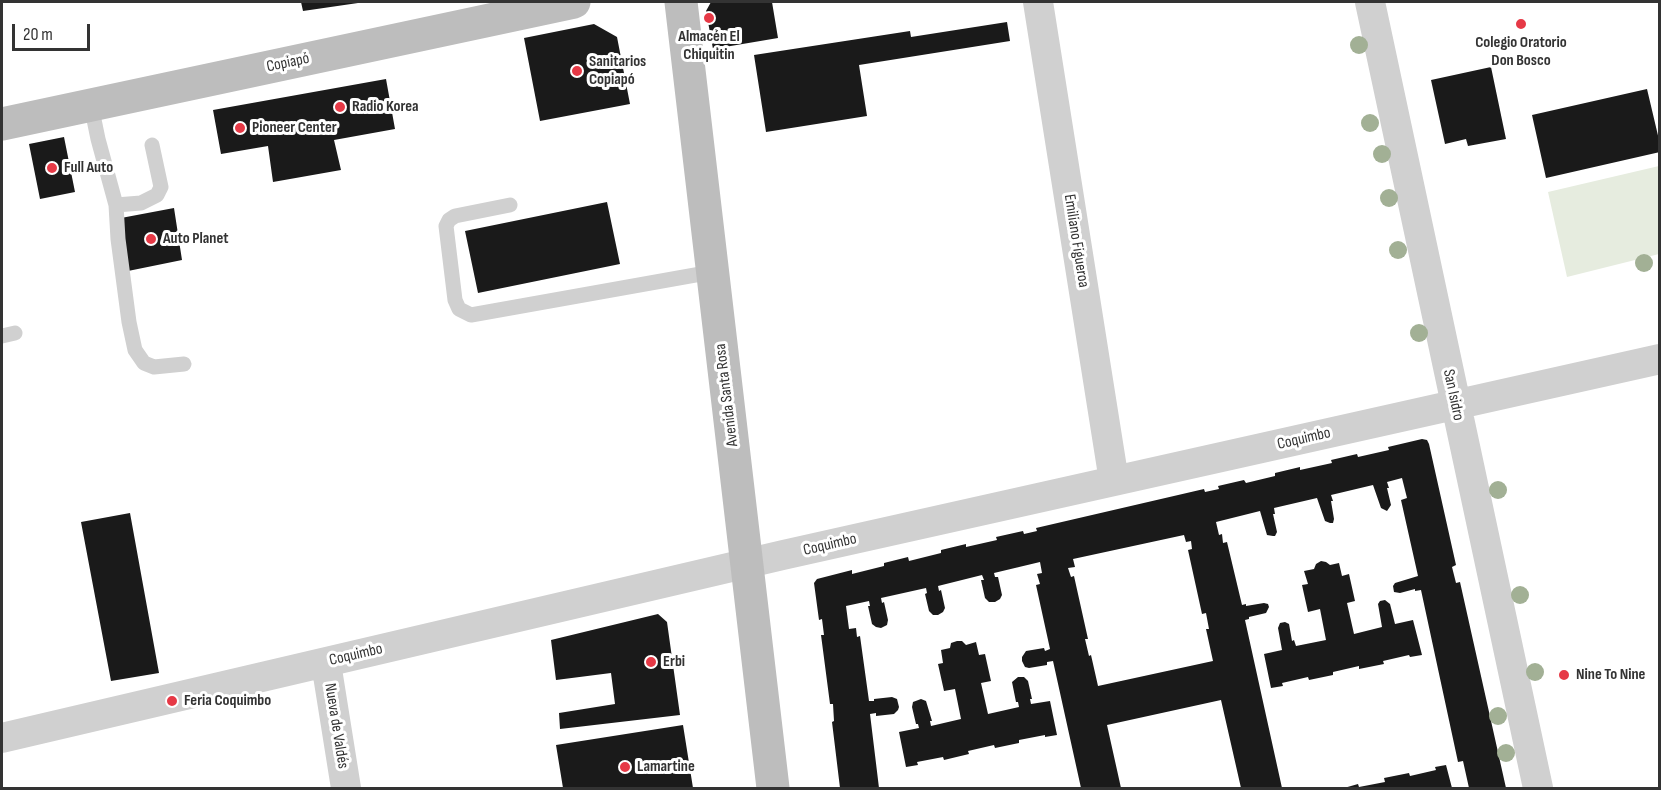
<!DOCTYPE html>
<html>
<head>
<meta charset="utf-8">
<style>
  body { margin:0 }
  #map { position:relative; width:1661px; height:790px; overflow:hidden; background:#fff; font-family:"Sofia Sans Condensed",sans-serif }
  canvas { display:block }
  .frame { position:absolute; inset:0; border:3px solid #333; pointer-events:none }
  .scale { position:absolute; left:12px; top:24px; width:78px; height:27px; box-sizing:border-box; border:3px solid #333; border-top:0; padding-left:8px; font-size:18px; line-height:21px; white-space:nowrap; color:#333; -webkit-text-stroke:4px #fff; paint-order:stroke }
</style>
</head>
<body>
<div id="map">
<canvas width="1661" height="790"></canvas>
<div class="frame"></div>
<div class="scale">20 m</div>
</div>
<script>
const ctx = document.querySelector('canvas').getContext('2d');
ctx.lineJoin = 'round';
function paint(path, color) {
  ctx.fillStyle = color;
  ctx.fill(path, 'evenodd');
}
function poly(rows) {
  const path = new Path2D();
  for (const r of rows) {
    path.moveTo(r[0], r[1]);
    for (let i = 2; i < r.length; i += 2) path.lineTo(r[i], r[i + 1]);
  }
  return path;
}
function stroke(path, color, width, dash) {
  ctx.strokeStyle = color;
  ctx.lineWidth = width;
  ctx.lineCap = dash ? 'butt' : 'round';
  ctx.setLineDash(dash || []);
  ctx.stroke(path);
}
function label(font, color, halo, rows, align = 'center') {
  ctx.font = font + ' "Sofia Sans Condensed",sans-serif';
  ctx.lineWidth = 6;
  ctx.setLineDash([]);
  ctx.textBaseline = 'middle';
  ctx.strokeStyle = halo;
  ctx.fillStyle = color;
  for (const [text, x, y, turn = 0] of rows) {
    ctx.save();
    ctx.translate(x, y);
    ctx.rotate((+turn || 0) * Math.PI / 180);
    ctx.textAlign = isNaN(turn) ? turn : align;
    if (halo) ctx.strokeText(text, 0, 0);
    ctx.fillText(text, 0, 0);
    ctx.restore();
  }
}
paint(poly([
  [1659,166,1659,254,1567,277,1548,192]
]), '#e6ecdf');
paint(poly([
  [301,2,358,2,358,3,303,11],
  [711,2,772,2,778,38,713,49,706,11],
  [1007,22,1010,41,859,65,867,116,766,132,754,55,910,31,911,37],
  [594,24,617,37,630,104,540,121,524,38],
  [1491,67,1506,139,1468,146,1466,139,1445,144,1431,80],
  [386,79,395,129,334,140,341,170,273,182,268,146,221,154,213,110],
  [1647,89,1660,144,1660,152,1546,178,1532,115],
  [64,137,75,192,40,199,29,144],
  [607,202,620,264,478,293,465,231],
  [174,208,182,260,128,271,121,218],
  [1422,439,1427,440,1429,444,1456,565,1452,567,1456,583,1460,582,1506,788,1469,788,1463,761,1458,762,1421,590,1415,591,1415,589,1400,593,1394,592,1393,586,1395,583,1418,576,1401,500,1407,498,1402,478,1387,482,1389,488,1387,488,1391,505,1387,511,1381,508,1373,485,1331,495,1333,501,1331,501,1334,519,1333,523,1330,523,1325,521,1317,498,1274,508,1275,514,1273,514,1277,532,1275,536,1273,536,1267,535,1260,511,1216,522,1219,535,1222,534,1223,543,1227,542,1242,605,1246,604,1246,606,1264,603,1268,604,1269,607,1266,613,1249,617,1249,619,1245,620,1282,788,1241,788,1221,700,1107,725,1121,788,1081,788,1053,661,1047,662,1047,665,1029,668,1025,667,1022,661,1022,657,1026,651,1044,648,1045,651,1050,649,1036,585,1040,584,1037,574,1042,573,1040,562,994,573,995,577,998,577,1002,595,1000,599,995,602,989,602,985,598,981,580,984,580,982,575,938,586,939,591,941,590,945,608,943,612,938,615,933,615,929,611,925,594,927,593,926,588,881,598,882,603,884,602,888,620,887,625,881,628,876,627,872,624,868,606,870,606,869,601,846,606,849,629,856,628,857,637,860,636,869,701,874,701,874,699,892,697,897,699,899,707,898,710,894,714,876,716,876,713,870,714,879,788,840,788,832,722,834,721,833,704,830,704,821,635,824,635,822,619,819,620,814,583,817,579,852,570,852,574,884,566,884,563,908,557,909,561,941,553,941,550,966,544,966,547,997,540,996,537,1023,531,1024,534,1037,531,1036,528,1204,489,1205,492,1219,489,1218,486,1244,480,1246,483,1275,476,1275,473,1300,467,1300,470,1332,463,1331,460,1357,454,1358,457,1389,450,1388,447],
  [1184,535,1186,542,1191,541,1192,549,1188,550,1202,614,1206,613,1209,629,1206,629,1213,661,1098,686,1091,655,1089,656,1085,639,1088,639,1074,576,1071,577,1068,568,1075,567,1073,559],
  [130,513,159,673,111,681,81,522],
  [1321,561,1326,562,1330,565,1339,563,1342,576,1349,574,1355,601,1347,603,1354,634,1382,627,1378,604,1380,601,1385,600,1390,604,1395,624,1413,620,1422,655,1410,657,1409,655,1383,661,1384,664,1359,669,1359,666,1333,672,1333,675,1309,680,1308,677,1282,683,1283,686,1271,688,1264,654,1282,650,1278,628,1280,623,1285,622,1289,624,1292,641,1294,640,1296,646,1326,640,1320,609,1308,612,1302,585,1308,584,1304,571,1314,569,1316,564],
  [658,614,667,622,680,715,560,729,559,713,615,704,611,673,556,680,551,640],
  [957,641,962,641,966,645,976,642,979,655,985,654,991,681,981,683,988,714,1019,707,1018,702,1016,702,1012,682,1018,677,1024,677,1028,681,1032,699,1030,699,1031,704,1050,701,1057,735,1045,737,1045,735,1019,740,1019,743,995,748,994,745,968,751,969,754,944,760,943,757,917,762,918,765,906,767,899,732,919,728,918,724,916,724,912,707,913,702,921,699,926,701,932,721,930,721,931,726,961,719,955,689,944,691,938,664,943,663,941,650,950,648,951,643],
  [683,725,693,788,563,788,556,745],
  [1446,765,1452,788,1344,788,1358,784,1359,787,1385,782,1384,778,1409,773,1410,776,1436,770,1435,767]
]), '#1a1a1a');
stroke(poly([
  [91,105,98,139,116,205,141,203,157,195,161,187,152,145],
  [116,205,118,239,129,322,135,350,144,363,154,367,184,364],
  [510,205,455,216,449,220,446,226,455,300,459,309,471,315,712,272],
  [2,336,15,333]
]), '#d0d0d0', 15);
stroke(poly([
  [1038,2,1114,481],
  [1370,2,1538,788],
  [326,663,346,788],
  [2,738,783,555,1660,359]
]), '#d0d0d0', 30);
stroke(poly([
  [681,2,773,788],
  [2,124,574,2]
]), '#bdbdbd', 33);
ctx.fillStyle = '#a2b095';
for (const [x, y] of [
  [1359,45],
  [1370,123],
  [1382,154],
  [1389,198],
  [1398,250],
  [1644,263],
  [1419,333],
  [1498,490],
  [1520,595],
  [1535,672],
  [1498,716],
  [1506,753]
]) {
  ctx.beginPath();
  ctx.arc(x, y, 9, 0, 2 * Math.PI);
  ctx.fill();
}
for (const [x, y, r, color] of [
  [709,18,6,"#e63946"],
  [1521,24,6,"#e63946"],
  [577,71,6,"#e63946"],
  [340,107,6,"#e63946"],
  [240,128,6,"#e63946"],
  [52,168,6,"#e63946"],
  [151,239,6,"#e63946"],
  [651,662,6,"#e63946"],
  [1564,675,6,"#e63946"],
  [172,701,6,"#e63946"],
  [625,767,6,"#e63946"]
]) {
  const dot = new Path2D();
  dot.arc(x, y, r, 0, 2 * Math.PI);
  ctx.fillStyle = color;
  ctx.fill(dot);
  stroke(dot, '#fff', 2);
}
label('bold 16px', '#333', '#fff', [
  ["Almacén El",709,37,"center"],
  ["Chiquitin",709,55,"center"],
  ["Colegio Oratorio",1521,43,"center"],
  ["Don Bosco",1521,61,"center"],
  ["Sanitarios",589,62],
  ["Copiapó",589,80],
  ["Radio Korea",352,107],
  ["Pioneer Center",252,128],
  ["Full Auto",64,168],
  ["Auto Planet",163,239],
  ["Erbi",663,662],
  ["Nine To Nine",1576,675],
  ["Feria Coquimbo",184,701],
  ["Lamartine",637,767]
], 'left');
label('16px', '#333', '#fff', [
  ["Copiapó",288,63,-12],
  ["Emiliano Figueroa",1076,241,81],
  ["Avenida Santa Rosa",727,395,-97],
  ["San Isidro",1453,395,78],
  ["Coquimbo",1304,439,-13],
  ["Coquimbo",830,545,-13],
  ["Coquimbo",356,655,-13],
  ["Nueva de Valdés",336,726,81]
]);
</script>
</body>
</html>
